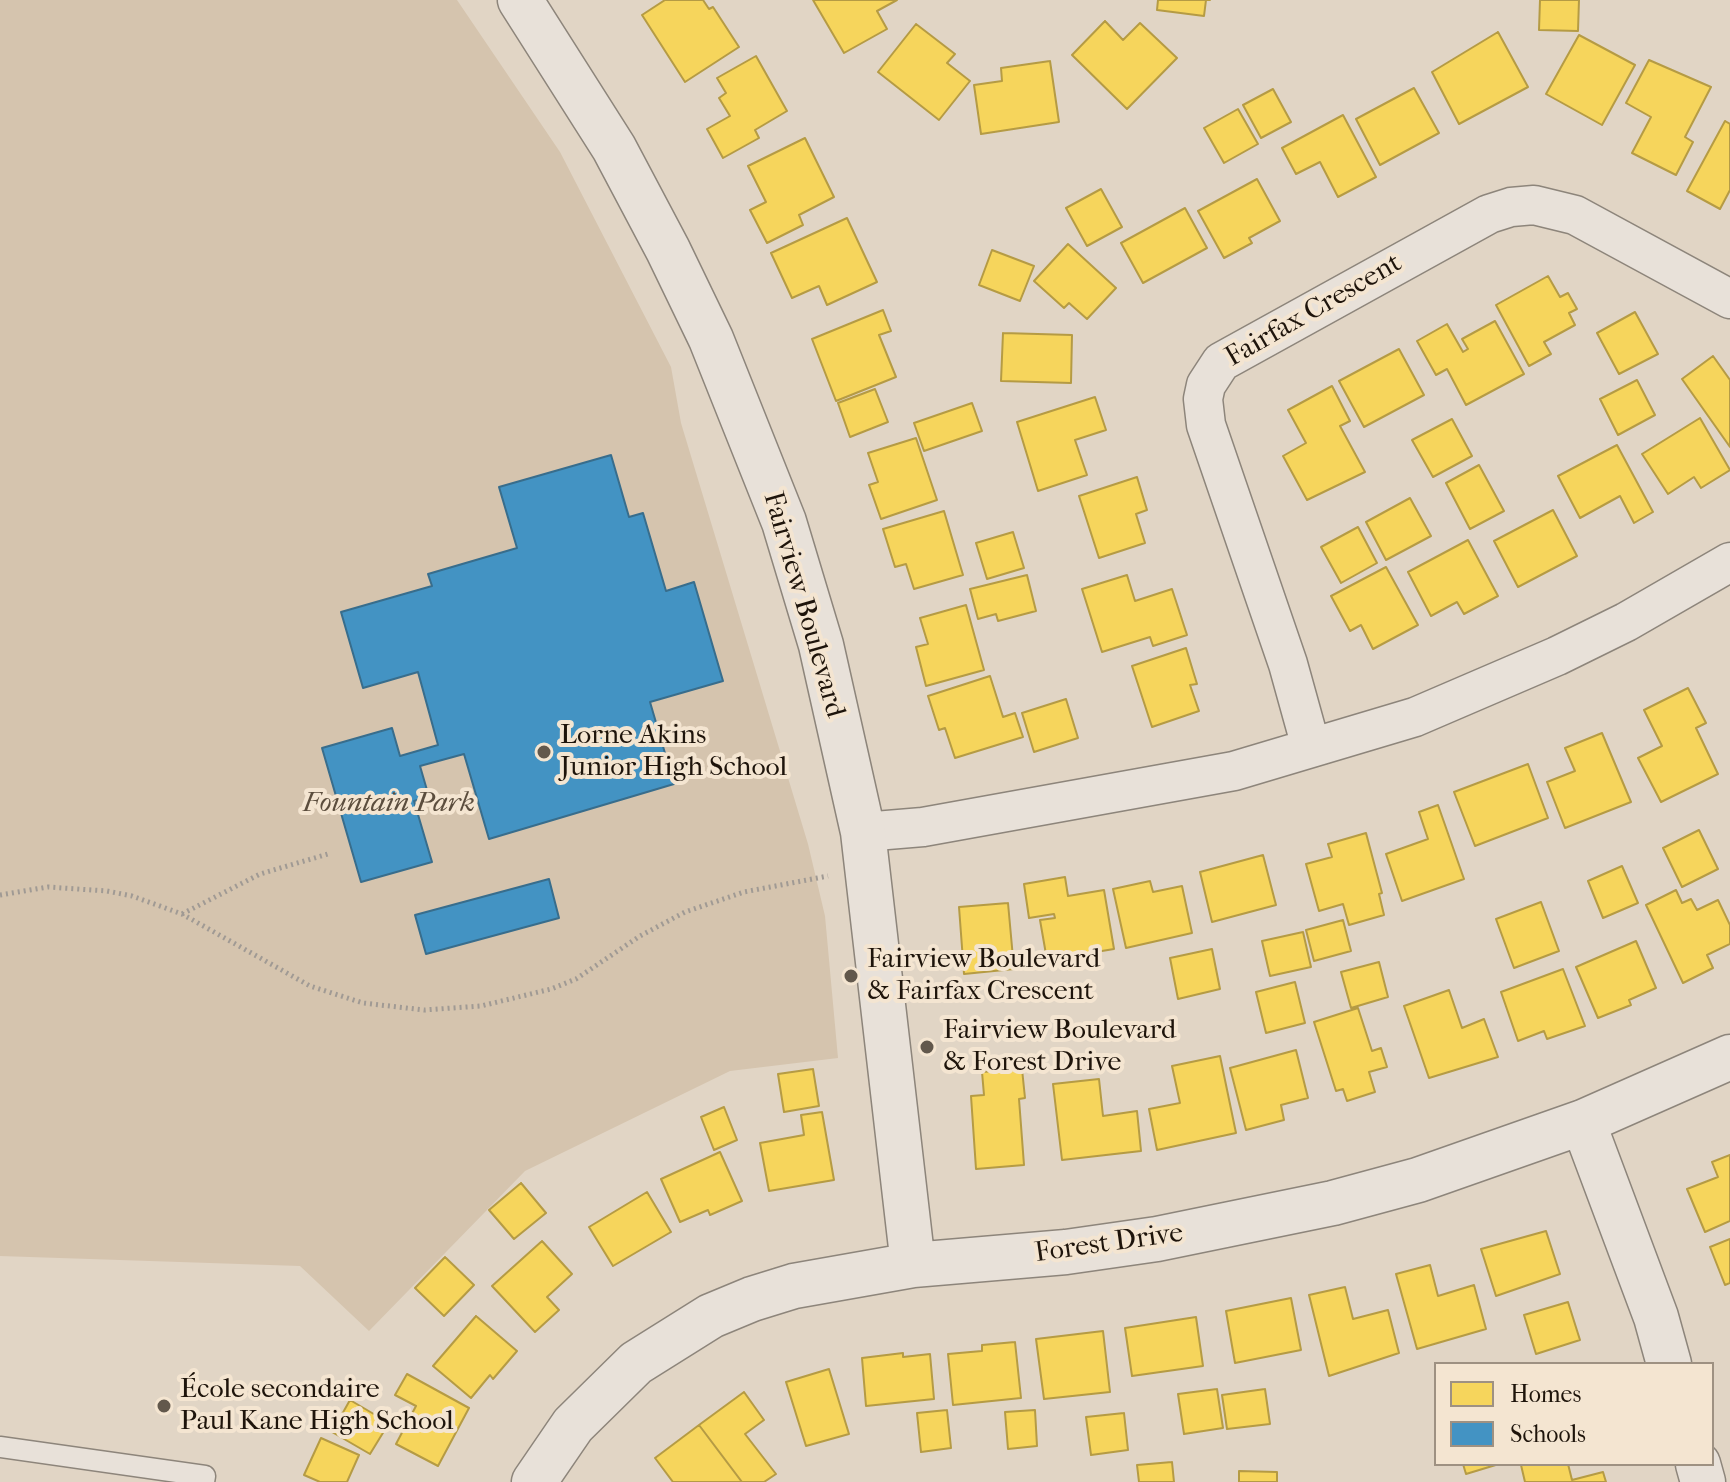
<!DOCTYPE html>
<html>
<head>
<meta charset="utf-8">
<style>
  body { margin:0 }
  #map { position:relative; width:1730px; height:1482px; overflow:hidden; background:#e1d5c5; font-family:"IM FELL French Canon",serif }
  canvas { display:block }
  .legend { position:absolute; left:1434px; top:1362px; width:280px; height:104px; box-sizing:border-box; background:#f4e5d1; border:2px solid #9e9182; margin:0; padding:10px 14px; list-style:none; font-size:24px; color:#1e140b }
  .legend li { display:flex; align-items:center; gap:16px; height:40px }
  .legend b { width:40px; border:2px solid #9e9182 }
</style>
</head>
<body>
<div id="map">
<canvas width="1730" height="1482"></canvas>
<ul class="legend">
<li><b style="height:22px;background:#f6d55c"></b>Homes</li>
<li><b style="height:22px;background:#4393c3"></b>Schools</li>
</ul>
</div>
<script>
const ctx = document.querySelector('canvas').getContext('2d');
ctx.lineJoin = 'round';
function paint(path, color) {
  ctx.fillStyle = color;
  ctx.fill(path, 'evenodd');
}
function poly(rows) {
  const path = new Path2D();
  for (const r of rows) {
    path.moveTo(r[0], r[1]);
    for (let i = 2; i < r.length; i += 2) path.lineTo(r[i], r[i + 1]);
  }
  return path;
}
function stroke(path, color, width, dash) {
  ctx.strokeStyle = color;
  ctx.lineWidth = width;
  ctx.lineCap = dash ? 'butt' : 'round';
  ctx.setLineDash(dash || []);
  ctx.stroke(path);
}
function label(font, color, halo, rows, align = 'center') {
  ctx.font = font + ' "IM FELL French Canon",serif';
  ctx.lineWidth = 8;
  ctx.setLineDash([]);
  ctx.textBaseline = 'middle';
  ctx.strokeStyle = halo;
  ctx.fillStyle = color;
  for (const [text, x, y, turn = 0] of rows) {
    ctx.save();
    ctx.translate(x, y);
    ctx.rotate((+turn || 0) * Math.PI / 180);
    ctx.textAlign = isNaN(turn) ? turn : align;
    if (halo) ctx.strokeText(text, 0, 0);
    ctx.fillText(text, 0, 0);
    ctx.restore();
  }
}
paint(poly([
  [0,0,457,0,560,152,671,367,681,423,808,844,825,916,838,1058,730,1071,525,1171,369,1331,300,1266,0,1256]
]), '#d5c4ae');
const homes = poly([
  [665,0,703,0,709,9,713,7,739,47,685,82,642,15,665,0],
  [813,0,897,0,877,11,887,29,844,53,813,0],
  [1158,0,1210,0,1206,0,1204,16,1157,10,1158,0],
  [1540,0,1579,0,1578,31,1539,30,1540,0],
  [1105,21,1123,40,1140,23,1177,58,1127,109,1072,55,1105,21],
  [916,24,955,54,947,63,970,81,939,120,878,72,916,24],
  [1498,32,1528,87,1459,124,1432,72,1498,32],
  [1579,35,1635,65,1602,125,1546,94,1579,35],
  [756,56,787,111,755,130,759,138,723,158,707,129,730,116,719,98,726,93,717,78,756,56],
  [1649,60,1711,87,1685,137,1693,142,1676,175,1632,153,1651,117,1626,103,1649,60],
  [1050,61,1059,122,981,134,974,85,1002,81,1001,68,1050,61],
  [1414,88,1439,133,1380,165,1356,119,1414,88],
  [1273,89,1291,122,1261,138,1243,105,1273,89],
  [1238,109,1258,144,1224,163,1204,128,1238,109],
  [1343,115,1376,177,1338,197,1320,162,1296,174,1282,148,1343,115],
  [1725,121,1730,124,1730,190,1720,209,1687,191,1725,121],
  [805,138,834,197,799,215,803,225,767,243,750,210,766,202,748,166,805,138],
  [1257,179,1280,221,1249,238,1252,243,1224,258,1198,211,1257,179],
  [1101,189,1122,227,1087,246,1066,208,1101,189],
  [1185,208,1207,248,1143,283,1121,243,1185,208],
  [847,218,877,282,827,305,819,286,792,298,771,253,847,218],
  [1068,244,1116,288,1087,319,1069,303,1064,308,1034,281,1068,244],
  [992,250,1034,266,1020,301,979,285,992,250],
  [1548,276,1560,297,1568,293,1577,309,1569,313,1575,325,1544,342,1551,354,1529,366,1496,305,1548,276],
  [883,310,891,331,879,335,896,377,836,401,812,339,883,310],
  [1635,312,1658,354,1619,374,1597,333,1635,312],
  [1495,321,1524,374,1466,405,1447,369,1436,375,1417,341,1447,324,1463,352,1468,349,1462,339,1495,321],
  [1003,333,1072,335,1071,383,1001,381,1003,333],
  [1399,349,1424,395,1364,427,1339,381,1399,349],
  [1713,356,1730,380,1730,447,1682,379,1713,356],
  [1637,380,1655,415,1618,435,1600,399,1637,380],
  [1332,386,1350,421,1340,426,1365,472,1307,500,1283,456,1306,443,1288,410,1332,386],
  [875,389,888,422,850,437,838,403,875,389],
  [1095,397,1106,430,1075,440,1087,475,1038,491,1017,422,1095,397],
  [972,403,982,431,924,451,914,423,972,403],
  [1700,418,1730,470,1701,488,1694,477,1668,494,1642,454,1700,418],
  [1452,419,1472,456,1433,477,1412,440,1452,419],
  [916,438,937,500,881,519,869,485,878,482,868,453,916,438],
  [1617,445,1653,512,1634,523,1620,496,1580,518,1558,476,1617,445],
  [1479,465,1504,511,1470,529,1446,483,1479,465],
  [1137,477,1147,510,1136,514,1145,543,1099,558,1079,496,1137,477],
  [1410,498,1431,536,1386,560,1366,522,1410,498],
  [1553,510,1577,556,1518,587,1494,541,1553,510],
  [944,511,963,575,914,589,906,564,895,567,883,529,944,511],
  [1358,527,1377,563,1341,583,1321,547,1358,527],
  [1013,532,1024,568,987,579,976,543,1013,532],
  [1468,540,1498,596,1464,614,1457,602,1431,616,1408,572,1468,540],
  [1386,567,1418,625,1373,649,1361,625,1350,631,1331,596,1386,567],
  [1027,575,1036,611,998,621,996,614,978,619,970,589,1027,575],
  [1127,575,1135,601,1172,589,1187,635,1153,646,1150,637,1102,652,1082,589,1127,575],
  [966,605,984,670,926,686,916,647,928,644,920,618,966,605],
  [1186,648,1197,684,1190,685,1199,711,1152,727,1132,666,1186,648],
  [990,676,1003,717,1015,713,1023,737,955,758,945,728,939,730,928,696,990,676],
  [1688,688,1706,723,1696,728,1718,774,1661,802,1638,758,1662,746,1644,710,1688,688],
  [1066,699,1078,738,1034,752,1022,713,1066,699],
  [1602,733,1631,802,1565,828,1547,782,1575,771,1565,748,1602,733],
  [1528,764,1548,818,1475,846,1454,792,1528,764],
  [1438,805,1464,879,1402,901,1386,854,1428,839,1419,812,1438,805],
  [1699,830,1718,869,1682,887,1663,848,1699,830],
  [1366,833,1382,893,1379,894,1384,915,1349,925,1343,904,1319,911,1306,864,1332,857,1328,844,1366,833],
  [1263,855,1276,905,1212,922,1200,872,1263,855],
  [1622,866,1638,903,1603,918,1588,881,1622,866],
  [1065,877,1068,896,1104,890,1114,949,1047,960,1040,920,1055,918,1054,914,1029,918,1024,884,1065,877],
  [1150,881,1153,892,1182,886,1192,933,1126,948,1113,889,1150,881],
  [1676,890,1682,903,1691,899,1697,910,1718,900,1730,925,1730,944,1707,955,1713,968,1683,983,1646,905,1676,890],
  [1541,902,1559,951,1514,968,1496,919,1541,902],
  [1008,903,1014,969,964,974,959,907,1008,903],
  [1343,920,1351,951,1314,961,1306,930,1343,920],
  [1303,932,1311,967,1270,976,1262,941,1303,932],
  [1636,941,1656,988,1629,1000,1631,1005,1598,1018,1576,967,1636,941],
  [1212,949,1220,989,1178,999,1170,958,1212,949],
  [1379,962,1388,997,1351,1008,1341,972,1379,962],
  [1563,969,1585,1026,1547,1039,1544,1031,1518,1041,1501,992,1563,969],
  [1295,982,1305,1023,1266,1033,1256,992,1295,982],
  [1449,990,1462,1028,1484,1019,1498,1057,1429,1078,1404,1006,1449,990],
  [1358,1008,1372,1051,1381,1048,1387,1067,1369,1072,1375,1092,1347,1101,1343,1089,1336,1091,1314,1022,1358,1008],
  [1296,1050,1308,1098,1281,1105,1284,1120,1246,1130,1230,1068,1296,1050],
  [1220,1056,1236,1133,1157,1150,1149,1109,1180,1103,1172,1066,1220,1056],
  [813,1069,819,1106,784,1112,778,1074,813,1069],
  [1022,1069,1025,1098,1019,1099,1024,1165,976,1169,971,1096,984,1095,982,1072,1022,1069],
  [1099,1079,1103,1116,1137,1111,1141,1151,1062,1160,1053,1084,1099,1079],
  [724,1107,737,1140,714,1150,701,1117,724,1107],
  [822,1112,834,1180,769,1191,760,1143,804,1135,801,1115,822,1112],
  [720,1152,742,1201,710,1215,708,1210,680,1222,661,1179,720,1152],
  [1730,1155,1730,1221,1705,1232,1687,1189,1718,1177,1712,1162,1730,1155],
  [521,1183,546,1213,514,1239,489,1210,521,1183],
  [647,1192,671,1232,613,1266,589,1227,647,1192],
  [1546,1231,1560,1274,1496,1296,1481,1249,1546,1231],
  [1730,1239,1730,1283,1725,1285,1710,1247,1730,1239],
  [542,1241,572,1274,547,1297,559,1310,535,1332,492,1286,542,1241],
  [445,1257,474,1285,444,1316,415,1288,445,1257],
  [1430,1265,1438,1296,1474,1285,1486,1329,1417,1349,1396,1274,1430,1265],
  [1345,1287,1353,1319,1388,1310,1399,1353,1329,1376,1309,1295,1345,1287],
  [1291,1298,1301,1350,1235,1363,1226,1311,1291,1298],
  [1568,1302,1580,1340,1536,1354,1524,1315,1568,1302],
  [476,1316,517,1351,493,1379,490,1375,471,1398,433,1366,476,1316],
  [1196,1317,1203,1366,1132,1376,1125,1328,1196,1317],
  [1103,1331,1110,1392,1044,1399,1036,1339,1103,1331],
  [1015,1342,1021,1398,953,1405,948,1354,982,1351,982,1345,1015,1342],
  [903,1353,903,1357,930,1354,934,1399,866,1406,862,1358,903,1353],
  [829,1369,849,1434,806,1446,786,1382,829,1369],
  [407,1374,469,1408,438,1466,396,1444,416,1406,395,1395,407,1374],
  [1217,1389,1223,1428,1184,1434,1178,1394,1217,1389],
  [1265,1389,1270,1424,1227,1429,1222,1395,1265,1389],
  [744,1392,764,1420,745,1434,776,1474,764,1482,742,1482,699,1425,744,1392],
  [350,1400,389,1423,370,1454,332,1432,350,1400],
  [947,1410,951,1448,921,1452,917,1413,947,1410],
  [1035,1410,1037,1446,1008,1449,1005,1412,1035,1410],
  [1124,1413,1128,1450,1091,1455,1086,1417,1124,1413],
  [699,1425,720,1453,742,1482,673,1482,655,1458,699,1425],
  [321,1438,359,1455,347,1482,320,1482,304,1475,321,1438],
  [1172,1462,1174,1482,1139,1482,1137,1465,1172,1462],
  [1463,1464,1499,1464,1466,1474,1463,1464],
  [1568,1464,1572,1480,1603,1472,1606,1482,1525,1482,1521,1465,1568,1464],
  [1239,1471,1277,1472,1277,1482,1239,1482,1239,1471]
]);
paint(homes, '#f6d55c');
stroke(homes, '#b59b44', 2);
const schools = poly([
  [611,455,629,517,643,513,666,591,694,582,723,681,650,702,674,784,489,839,464,754,420,766,429,797,414,801,432,862,361,882,322,748,392,728,400,756,438,745,418,672,363,688,341,612,432,586,428,574,517,548,499,487,611,455],
  [549,879,559,918,426,954,415,915,549,879]
]);
paint(schools, '#4393c3');
stroke(schools, '#386d8c', 2);
const service = poly([
  [0,1447,205,1476,204,1482]
]);
const minor = poly([
  [1311,747,1288,664,1206,425,1203,399,1206,385,1221,362,1489,214,1511,207,1534,205,1575,215,1730,299],
  [863,832,923,827,1234,771,1415,717,1557,656,1626,622,1730,562]
]);
const tertiary = poly([
  [520,0,614,148,668,250,711,339,784,522,821,645,863,832,913,1265],
  [1583,1122,1656,1317,1669,1364],
  [1698,1464,1703,1482],
  [534,1482,573,1425,636,1363,711,1316,752,1299,794,1286,913,1265,1066,1252,1157,1239,1333,1203,1418,1180,1583,1122,1730,1057]
]);
stroke(service, '#8d857b', 23);
stroke(minor, '#8d857b', 41);
stroke(tertiary, '#8d857b', 47);
stroke(poly([
  [0,895,48,887,107,891,132,896,182,914,310,986,363,1003,424,1010,481,1006,551,989,576,979,640,936,685,912,744,892,828,876],
  [182,914,260,874,328,854]
]), '#a09a94', 5, [2, 4]);
stroke(service, '#e8e1d9', 20);
stroke(minor, '#e8e1d9', 38);
stroke(tertiary, '#e8e1d9', 44);
for (const [x, y, r, color] of [
  [544,752,8,"#62584c"],
  [851,976,8,"#62584c"],
  [927,1047,8,"#62584c"],
  [164,1406,8,"#62584c"]
]) {
  const dot = new Path2D();
  dot.arc(x, y, r, 0, 2 * Math.PI);
  ctx.fillStyle = color;
  ctx.fill(dot);
  stroke(dot, '#f4e5d1', 3);
}
label('28px', '#1e140b', '#f4e5d1', [
  ["Fairfax Crescent",1314,311,-30],
  ["Fairview Boulevard",803,605,74],
  ["Forest Drive",1109,1244,-8]
]);
label('28px', '#1e140b', '#f4e5d1', [
  ["Lorne Akins",560,736],
  ["Junior High School",560,768],
  ["Fairview Boulevard",867,960],
  ["& Fairfax Crescent",867,992],
  ["Fairview Boulevard",943,1031],
  ["& Forest Drive",943,1063],
  ["École secondaire",180,1390],
  ["Paul Kane High School",180,1422]
], 'left');
label('italic 28px', '#5b4d3d', '#f4e5d1', [
  ["Fountain Park",389,804]
]);
</script>
</body>
</html>
